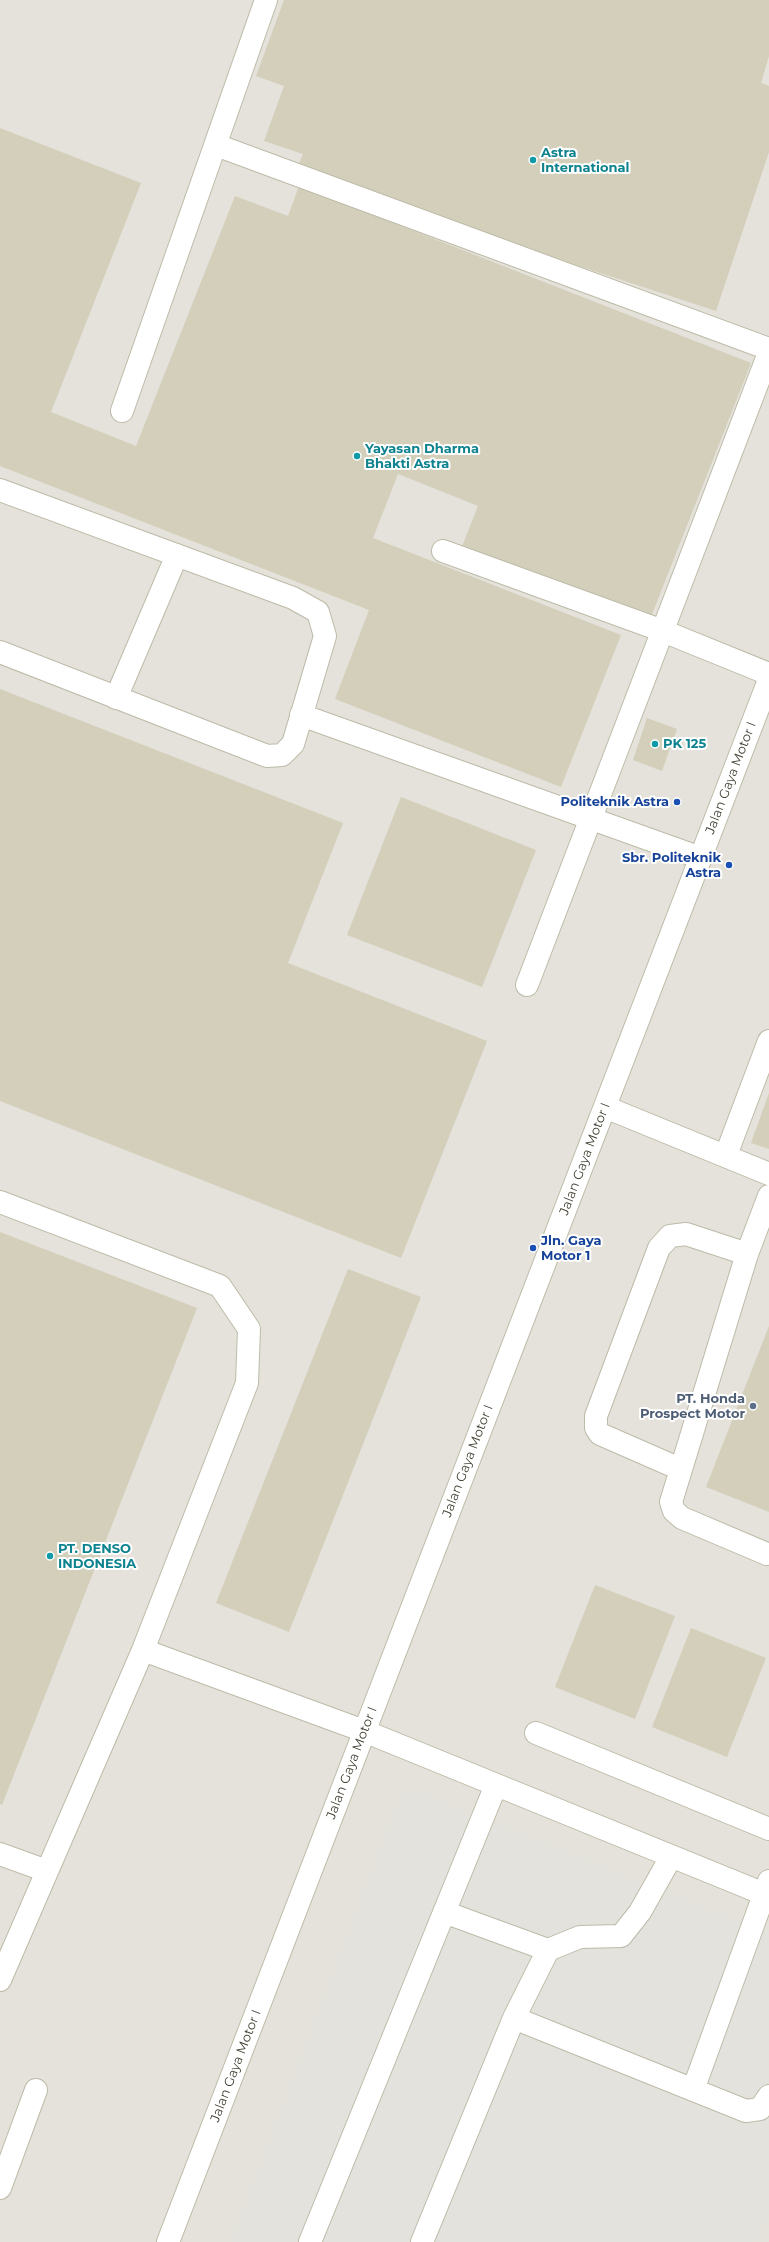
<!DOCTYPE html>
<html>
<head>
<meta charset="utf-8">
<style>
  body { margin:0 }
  canvas { display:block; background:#f2f1e5 }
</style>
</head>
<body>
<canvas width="769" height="2242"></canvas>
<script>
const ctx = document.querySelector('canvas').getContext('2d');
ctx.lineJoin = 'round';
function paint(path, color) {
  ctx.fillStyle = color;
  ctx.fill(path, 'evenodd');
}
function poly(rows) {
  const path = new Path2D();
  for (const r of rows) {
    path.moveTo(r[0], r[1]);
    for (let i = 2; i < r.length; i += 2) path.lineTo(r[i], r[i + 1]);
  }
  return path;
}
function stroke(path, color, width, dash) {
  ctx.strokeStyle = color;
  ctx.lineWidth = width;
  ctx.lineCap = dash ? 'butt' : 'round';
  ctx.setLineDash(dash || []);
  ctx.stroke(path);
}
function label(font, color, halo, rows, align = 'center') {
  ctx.font = font + ' Montserrat,sans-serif';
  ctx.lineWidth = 4;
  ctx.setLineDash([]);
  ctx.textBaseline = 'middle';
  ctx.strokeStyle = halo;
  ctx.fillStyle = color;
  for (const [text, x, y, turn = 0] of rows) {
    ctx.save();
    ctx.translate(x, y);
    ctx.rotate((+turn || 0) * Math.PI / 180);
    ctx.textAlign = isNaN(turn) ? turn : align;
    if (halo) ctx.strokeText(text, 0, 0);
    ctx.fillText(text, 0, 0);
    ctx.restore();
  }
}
paint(poly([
  [0,0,769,0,769,2242,0,2242]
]), '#e4e2da');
paint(poly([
  [404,1786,769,1933,769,2213,755,2242,231,2242]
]), '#e3e2dd');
paint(poly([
  [284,0,769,0,769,56,761,83,769,86,769,152,716,311,527,249,298,166,303,154,264,141,284,86,256,76],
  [0,128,141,183,51,412,136,446,235,196,288,216,299,186,751,363,649,622,461,549,478,506,398,474,373,538,621,635,561,787,335,699,369,610,0,466],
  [0,689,343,823,288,963,487,1041,401,1258,0,1101],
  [647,718,677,729,662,771,633,760],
  [401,797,536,850,482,987,347,935],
  [769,1093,769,1149,751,1143],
  [0,1232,197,1308,2,1805,0,1804],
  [348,1269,421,1297,289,1632,216,1603],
  [769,1326,769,1512,706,1487],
  [595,1585,675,1616,635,1719,555,1687],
  [691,1628,766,1658,727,1757,652,1727]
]), '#d3cfbb');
const minor = poly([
  [216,145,769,349],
  [122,411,266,0],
  [0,490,293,598,318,612,325,636,293,744,282,755,267,756,0,652],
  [443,551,663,631,769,674],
  [116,698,177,555],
  [301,715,701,858],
  [527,985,769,353],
  [605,1107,769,1174],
  [726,1155,769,1041],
  [0,1202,220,1286,249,1329,247,1383,143,1650,364,1731,769,1896],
  [680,1469,600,1434,596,1428,596,1416,659,1248,670,1236,686,1234,747,1254],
  [767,1554,682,1518,674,1511,671,1502,747,1254,769,1196],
  [536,1733,769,1829],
  [0,1854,47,1871],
  [444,1912,548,1950],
  [0,1980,143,1650],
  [514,2018,746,2111,760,2109,769,2096],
  [693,2090,769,1881],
  [0,2188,36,2090],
  [168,2242,769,680],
  [310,2242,496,1785],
  [422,2242,514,2018,548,1950,580,1937,621,1936,640,1912,671,1857]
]);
stroke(minor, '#bdbba8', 24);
stroke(minor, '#fff', 22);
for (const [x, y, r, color] of [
  [533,160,4,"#0f9aa8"],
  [357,456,4,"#0f9aa8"],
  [655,744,4,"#0f9aa8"],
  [677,802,4,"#1a4fb4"],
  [729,865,4,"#1a4fb4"],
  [533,1248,4,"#1a4fb4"],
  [753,1406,4,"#5c6f8a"],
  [50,1556,4,"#0f9aa8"]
]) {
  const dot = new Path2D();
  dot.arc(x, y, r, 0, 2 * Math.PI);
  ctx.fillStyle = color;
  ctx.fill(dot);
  stroke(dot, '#fff', 1.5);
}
label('bold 13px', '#0d838f', '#fff', [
  ["Astra",541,153],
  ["International",541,168],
  ["Yayasan Dharma",365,449],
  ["Bhakti Astra",365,464],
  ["PK 125",663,744],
  ["PT. DENSO",58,1549],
  ["INDONESIA",58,1564]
], 'left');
label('13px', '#444235', '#fff', [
  ["Jalan Gaya Motor I",731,778,-69],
  ["Jalan Gaya Motor I",585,1159,-69],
  ["Jalan Gaya Motor I",468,1461,-69],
  ["Jalan Gaya Motor I",352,1763,-69],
  ["Jalan Gaya Motor I",236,2066,-69]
]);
label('bold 13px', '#164399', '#fff', [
  ["Politeknik Astra",669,802],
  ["Sbr. Politeknik",721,858],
  ["Astra",721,873],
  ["Jln. Gaya",541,1241,"left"],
  ["Motor 1",541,1256,"left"]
], 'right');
label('bold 13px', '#4e5e75', '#fff', [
  ["PT. Honda",745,1399],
  ["Prospect Motor",745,1414]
], 'right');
</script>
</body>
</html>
